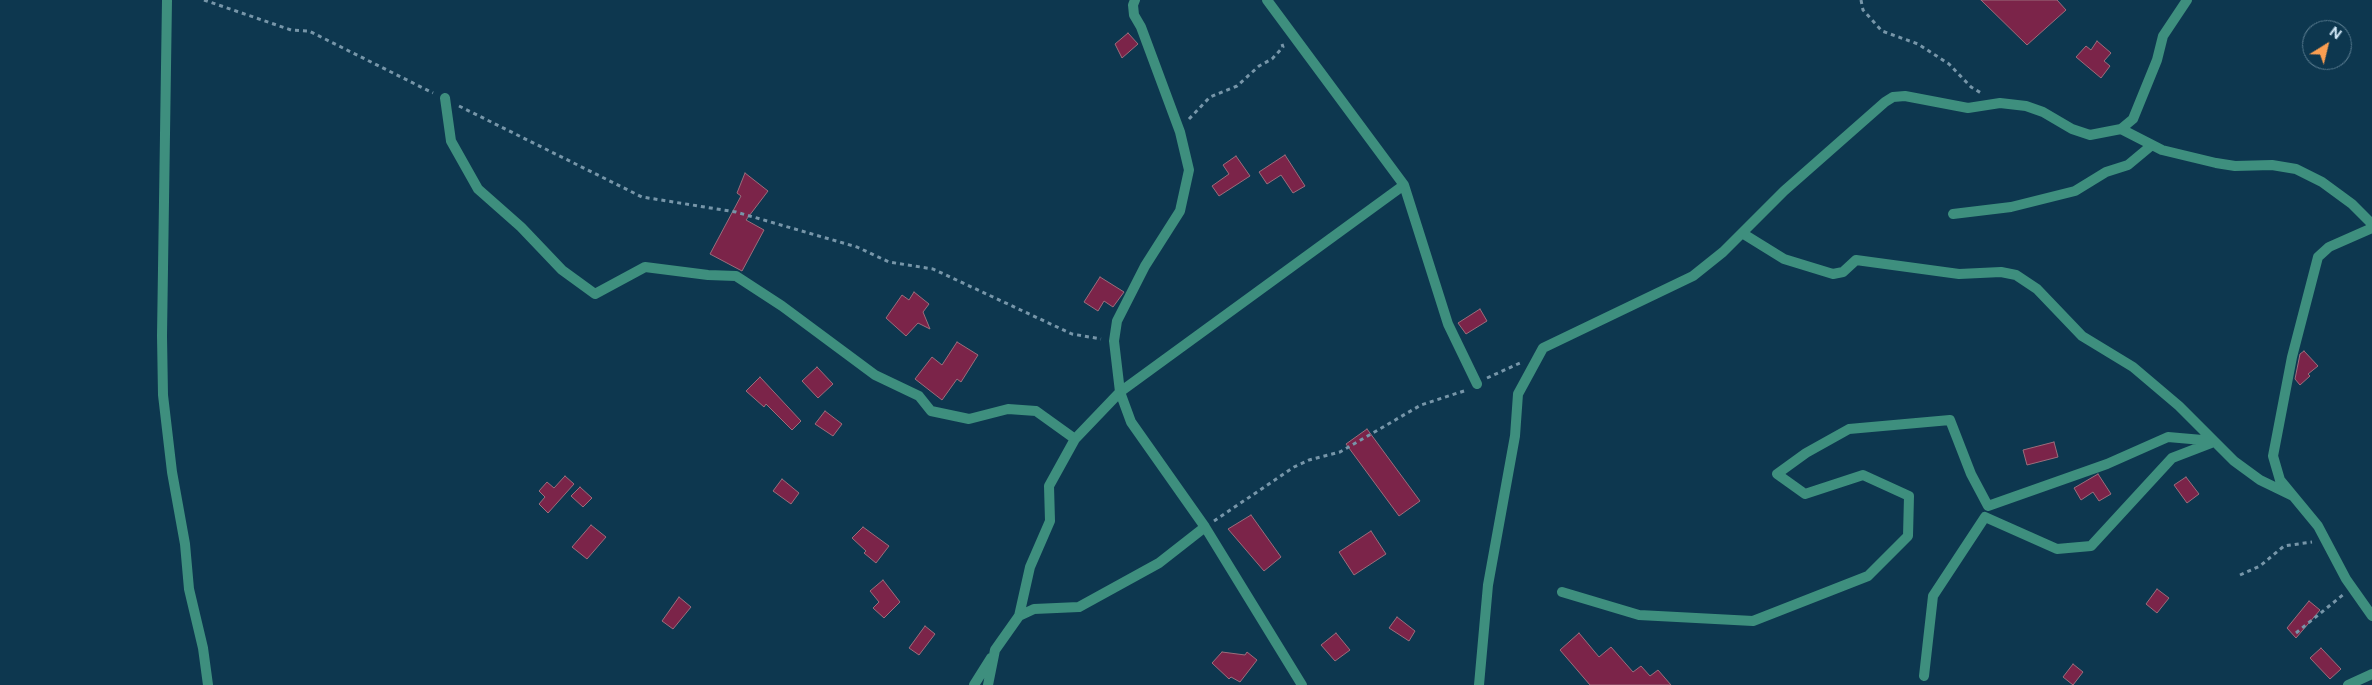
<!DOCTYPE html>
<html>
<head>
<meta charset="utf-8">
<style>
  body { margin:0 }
  #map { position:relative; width:2372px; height:685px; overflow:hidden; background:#0d374f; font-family:Figtree,sans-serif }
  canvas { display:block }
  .north { position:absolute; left:2302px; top:20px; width:50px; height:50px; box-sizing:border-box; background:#0d374f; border:1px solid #5c7e92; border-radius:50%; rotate:36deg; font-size:14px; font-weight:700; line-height:20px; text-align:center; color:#d2e8f7 }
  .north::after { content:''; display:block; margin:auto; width:18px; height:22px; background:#fb9e51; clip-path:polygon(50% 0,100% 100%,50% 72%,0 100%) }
</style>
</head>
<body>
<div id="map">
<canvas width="2372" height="685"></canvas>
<div class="north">N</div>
</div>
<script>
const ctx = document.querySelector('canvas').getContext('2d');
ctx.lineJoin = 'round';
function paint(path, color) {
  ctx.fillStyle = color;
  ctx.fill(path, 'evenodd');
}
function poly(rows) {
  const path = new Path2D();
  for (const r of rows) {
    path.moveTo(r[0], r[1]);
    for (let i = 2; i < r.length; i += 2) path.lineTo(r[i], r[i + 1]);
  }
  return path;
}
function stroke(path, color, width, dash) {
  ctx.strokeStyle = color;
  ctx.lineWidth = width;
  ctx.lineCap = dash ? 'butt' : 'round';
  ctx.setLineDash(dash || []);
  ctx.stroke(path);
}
const building = poly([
  [1981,0,2057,0,2066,10,2027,45,1981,0],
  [1128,33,1138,44,1122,58,1115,44,1128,33],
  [2097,41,2111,53,2104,61,2110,66,2101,78,2076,57,2086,46,2091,50,2097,41],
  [1285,155,1305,186,1293,193,1281,175,1267,184,1259,172,1285,155],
  [1236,156,1250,176,1219,196,1212,186,1229,174,1223,165,1236,156],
  [745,173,768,191,746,220,764,230,742,271,710,254,741,196,737,193,745,173],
  [1100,277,1124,292,1113,307,1104,301,1098,311,1084,302,1100,277],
  [914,292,929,304,923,312,930,329,918,323,906,336,886,318,902,295,909,300,914,292],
  [1480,309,1487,321,1466,334,1458,323,1480,309],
  [957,342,978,355,961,382,957,379,942,400,915,379,932,357,942,365,957,342],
  [2304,351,2318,366,2308,374,2310,376,2300,385,2295,379,2300,354,2304,351],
  [817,367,833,384,818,398,802,381,817,367],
  [760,377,801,421,792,430,766,404,764,407,746,391,760,377],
  [825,411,842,424,833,436,815,424,825,411],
  [1367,429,1420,501,1399,516,1346,444,1367,429],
  [2054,442,2058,457,2027,465,2023,450,2054,442],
  [2098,474,2111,494,2099,501,2093,492,2081,500,2074,488,2098,474],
  [565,476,574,484,548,513,539,504,545,497,539,491,547,482,554,488,565,476],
  [2186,477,2199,494,2187,503,2174,485,2186,477],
  [782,479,799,493,791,504,773,491,782,479],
  [580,487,592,498,583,507,571,496,580,487],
  [1251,515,1281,557,1264,571,1228,529,1251,515],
  [591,525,606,537,587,559,572,547,591,525],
  [863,527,889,546,876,563,864,553,866,551,852,538,863,527],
  [1371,531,1386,554,1354,575,1339,552,1371,531],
  [883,580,900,602,884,618,873,608,879,602,870,591,883,580],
  [2157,589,2169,598,2157,613,2146,604,2157,589],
  [679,597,691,607,673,629,662,621,679,597],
  [2309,601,2320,610,2296,638,2287,628,2309,601],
  [1397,617,1415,631,1409,641,1389,628,1397,617],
  [925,626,935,634,919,655,909,648,925,626],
  [1336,633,1350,650,1335,661,1321,645,1336,633],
  [1579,633,1599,657,1611,647,1633,672,1641,666,1650,676,1658,670,1671,685,1590,685,1560,650,1579,633],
  [2321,648,2341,669,2330,679,2310,658,2321,648],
  [1222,652,1245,655,1247,652,1257,660,1240,682,1231,677,1229,679,1212,663,1222,652],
  [2073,664,2083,672,2073,685,2063,677,2073,664]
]);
paint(building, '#7b2449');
stroke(building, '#9b6d7c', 1);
stroke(poly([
  [204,0,291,30,309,31,433,93],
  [1861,0,1863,10,1882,31,1918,44,1949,64,1971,87,1981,93],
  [459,106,642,197,736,212,857,247,889,262,933,269,1072,334,1101,339],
  [1189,119,1210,97,1237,86,1259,66,1272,59,1283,47,1282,44],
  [1487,378,1520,363],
  [1214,521,1294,467,1309,460,1340,452,1421,405,1467,390],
  [2240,575,2260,566,2284,546,2312,542],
  [2296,633,2344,594]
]), '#7796a9', 3, [4, 4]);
stroke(poly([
  [167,0,162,336,163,395,172,472,185,544,189,589,203,648,208,685],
  [1135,0,1133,5,1134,15,1141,27,1180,132,1189,170,1180,211,1145,266,1117,321,1114,341,1120,392,1131,422,1205,527,1302,685],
  [445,98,451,141,478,189,521,227,562,270,595,294,645,267,708,275,736,276,782,306,875,375,919,396,931,411,969,419,1008,409,1036,411,1075,439],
  [2121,129,2162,150,2216,163,2235,166,2272,165,2296,169,2322,182,2352,204,2372,224],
  [1404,185,1448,324,1477,384],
  [1953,214,2011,207,2075,191,2106,172,2128,165,2152,145],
  [2372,228,2329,247,2318,257,2292,357,2273,456,2280,480,2318,526,2346,579,2372,616],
  [1742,233,1784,259,1833,274,1843,272,1856,260,1959,274,2001,272,2016,275,2037,289,2082,336,2133,367,2179,406,2234,461,2260,480,2293,496],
  [1562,592,1639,615,1753,621,1868,576,1908,536,1909,496,1863,475,1805,494,1777,474,1806,453,1849,429,1950,420,1971,474,1988,506,2107,464,2168,437,2214,441],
  [1019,616,1030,567,1050,521,1049,486,1075,439,1120,392,1404,185,1267,0],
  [1924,676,1933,596,1985,517,2057,549,2091,546,2172,458,2211,443],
  [974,685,991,658],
  [988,685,995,650,1019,616,1034,609,1079,607,1159,563,1205,527],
  [1479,685,1488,585,1515,436,1518,394,1543,348,1693,276,1723,252,1784,191,1885,102,1893,97,1905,96,1968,108,2000,103,2026,106,2043,112,2072,129,2090,135,2121,129,2133,119,2157,60,2163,36,2187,0],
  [2348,685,2372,674]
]), '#3e8f7e', 10);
</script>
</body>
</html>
